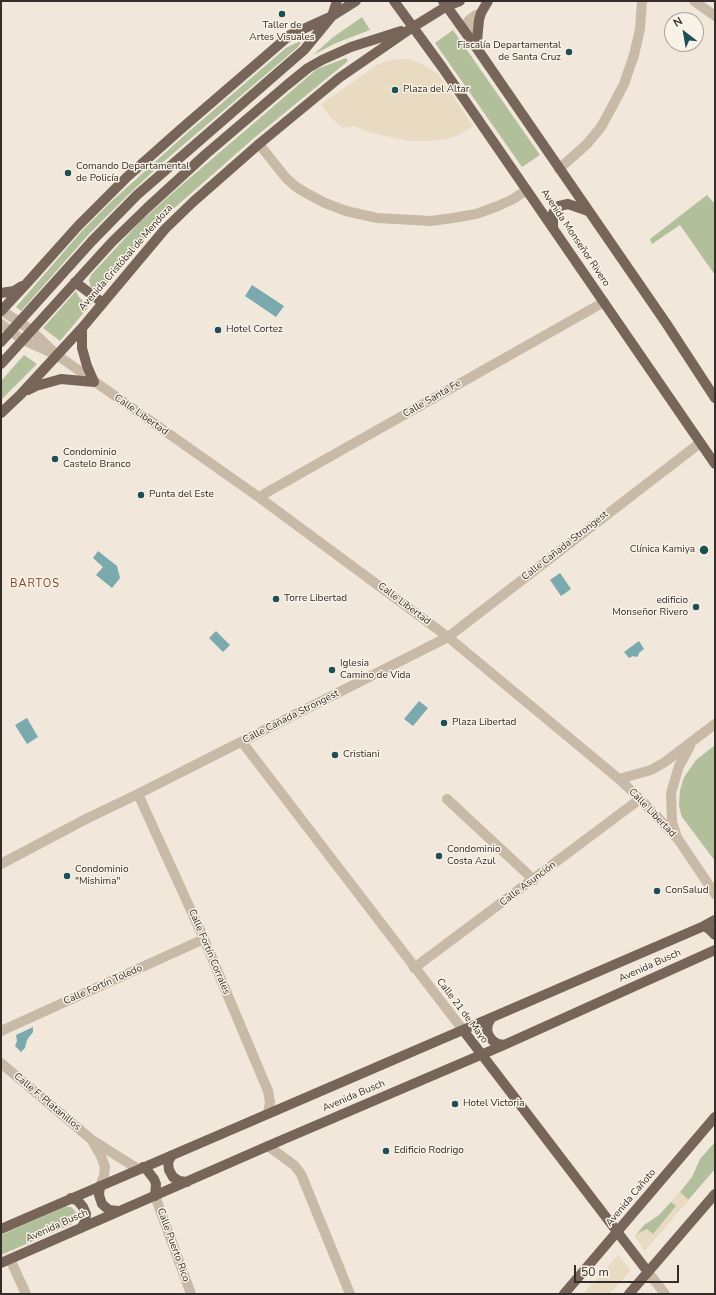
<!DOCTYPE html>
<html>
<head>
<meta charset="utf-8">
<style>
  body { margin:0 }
  #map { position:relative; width:716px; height:1295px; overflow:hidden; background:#f1e8db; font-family:"Nunito Sans",sans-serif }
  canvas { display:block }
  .frame { position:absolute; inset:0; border:2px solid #362d28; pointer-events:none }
  .north { position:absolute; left:664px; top:12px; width:40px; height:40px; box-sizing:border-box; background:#f9f2e7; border:1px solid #aba39b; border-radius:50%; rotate:329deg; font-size:11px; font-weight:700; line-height:16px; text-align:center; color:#362d28 }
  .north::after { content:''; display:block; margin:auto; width:14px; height:18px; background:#1e4f57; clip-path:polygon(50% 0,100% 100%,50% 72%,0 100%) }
  .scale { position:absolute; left:574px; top:1265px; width:105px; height:18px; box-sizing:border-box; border:2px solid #362d28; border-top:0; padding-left:5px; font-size:12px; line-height:14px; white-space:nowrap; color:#362d28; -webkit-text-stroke:3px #f9f2e7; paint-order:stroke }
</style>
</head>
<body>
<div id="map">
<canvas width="716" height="1295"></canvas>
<div class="frame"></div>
<div class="north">N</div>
<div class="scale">50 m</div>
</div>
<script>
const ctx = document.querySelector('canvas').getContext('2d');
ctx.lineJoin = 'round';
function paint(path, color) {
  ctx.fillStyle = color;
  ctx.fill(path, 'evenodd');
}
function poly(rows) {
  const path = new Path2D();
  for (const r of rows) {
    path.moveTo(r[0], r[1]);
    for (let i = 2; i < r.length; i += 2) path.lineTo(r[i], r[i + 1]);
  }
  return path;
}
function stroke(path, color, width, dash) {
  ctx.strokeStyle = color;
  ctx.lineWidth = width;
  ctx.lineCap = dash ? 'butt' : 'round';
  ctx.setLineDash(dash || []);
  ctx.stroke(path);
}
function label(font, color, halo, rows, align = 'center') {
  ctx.font = font + ' "Nunito Sans",sans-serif';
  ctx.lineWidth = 3;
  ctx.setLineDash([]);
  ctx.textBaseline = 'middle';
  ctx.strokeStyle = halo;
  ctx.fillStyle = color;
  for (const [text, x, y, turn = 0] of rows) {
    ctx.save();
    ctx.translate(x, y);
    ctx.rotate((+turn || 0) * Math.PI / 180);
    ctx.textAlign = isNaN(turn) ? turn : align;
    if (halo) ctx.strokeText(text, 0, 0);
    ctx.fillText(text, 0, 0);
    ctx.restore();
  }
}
paint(poly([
  [362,17,370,30,336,43,313,55,332,38],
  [453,30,540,155,522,167,435,43],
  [298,42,301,42,298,47,162,163,126,197,90,233,21,311,16,307,81,232,112,201,186,134,286,48],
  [346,58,348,61,254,138,172,210,152,230,104,287,95,290,91,287,89,281,91,275,140,222,177,189,317,69],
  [707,195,715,204,715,275,680,225,652,244,650,239],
  [76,291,79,297,84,302,92,303,60,341,43,328],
  [24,355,37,364,1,400,1,381],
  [715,745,715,861,682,817,680,811,679,805,680,790,684,777,696,760],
  [715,1142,715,1169,645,1250,635,1236,644,1225,659,1215,680,1192,692,1177,700,1159],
  [65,1207,71,1207,76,1212,75,1218,72,1224,1,1255,1,1235]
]), '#b1c09b');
paint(poly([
  [397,59,408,59,420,63,429,68,439,75,473,126,459,135,447,139,431,141,409,141,371,133,354,126,343,128,332,119,321,104,377,65,386,61],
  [680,1192,689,1200,645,1250,635,1236,637,1234,647,1229,653,1234,676,1206,671,1202],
  [618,1255,631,1270,609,1294,583,1294]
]), '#e9dbc2');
paint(poly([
  [252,285,284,306,276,317,245,296],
  [98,551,117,566,120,578,112,588,96,575,103,567,93,558],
  [560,573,571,589,561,596,550,580],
  [216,631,230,645,223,652,209,638],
  [639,641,644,649,639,653,638,656,636,657,633,656,629,658,624,652],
  [419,701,428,708,413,726,404,719],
  [27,718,38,737,27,744,15,725],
  [33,1027,33,1032,27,1040,25,1048,21,1052,15,1046,17,1041,16,1035]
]), '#7aa9ae');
stroke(poly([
  [694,1,715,16],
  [476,15,475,22,474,30,468,21,476,15],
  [259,144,286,178,295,186,306,193,325,203,346,211,377,218,431,221,453,218,476,214,498,206,513,199,527,190],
  [559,169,587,144,601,127,612,107,624,84,634,55,640,29,642,1],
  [1,310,31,330,57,355,260,498,448,637,619,779,640,799,678,839,715,894],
  [1,324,23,340,50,352],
  [260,498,264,494,604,302],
  [242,742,463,1030],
  [619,779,651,770,665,762,715,724],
  [138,794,204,939,268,1091,270,1102,268,1113],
  [447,799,534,880],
  [677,837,672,822,671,793,679,766,690,746],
  [1,864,86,819,138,794,448,637,700,443],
  [414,968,640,799],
  [1,1031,204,939],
  [1,1063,92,1140,138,1169],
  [93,1142,101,1156,105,1167,104,1176,100,1186],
  [268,1146,294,1165,301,1174,350,1294],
  [155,1196,191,1294],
  [10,1259,26,1294],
  [648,1272,665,1294]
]), '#c9b9a7', 10);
stroke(poly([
  [394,1,442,67,715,464],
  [443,1,478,50,666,323,715,398],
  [478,50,477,41,479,20,481,13,488,1],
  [553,227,553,213,559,206,568,204,588,211],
  [75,282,103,303],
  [1,293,14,291,22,286],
  [1,311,27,283,78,226,127,177,181,129,290,35,332,16,356,1],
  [82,328,82,348,87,366,94,382],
  [1,342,92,241,137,195,304,50,332,16,337,1],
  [1,364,112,242,147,208,206,154,287,85,308,68,322,60,351,47,401,31],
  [28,390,36,386,61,379,94,382],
  [1,413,21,394,82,328,165,229,193,202,259,144,339,78,413,27,447,6,460,1],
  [704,926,709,929,715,935],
  [491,1018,488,1024,487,1030,489,1036,493,1041,498,1044,504,1045],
  [463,1030,648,1272],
  [172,1155,168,1162,169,1170,173,1177,179,1181,187,1182],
  [143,1167,147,1170,154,1179,156,1184,155,1196],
  [100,1186,99,1195,102,1204,109,1210,118,1211],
  [71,1198,78,1201,83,1207,86,1214,85,1222,81,1228],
  [1,1229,704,926,715,920],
  [1,1263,268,1146,504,1045,715,950],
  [564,1294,715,1117],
  [629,1294,715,1194]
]), '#786559', 10);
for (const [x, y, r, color] of [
  [282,14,4,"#1e4f57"],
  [569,52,4,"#1e4f57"],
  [395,90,4,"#1e4f57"],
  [68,173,4,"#1e4f57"],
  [218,330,4,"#1e4f57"],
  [55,459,4,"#1e4f57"],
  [141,495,4,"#1e4f57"],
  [704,550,5,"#1e4f57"],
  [276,599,4,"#1e4f57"],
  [696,607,4,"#1e4f57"],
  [332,670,4,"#1e4f57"],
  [444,723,4,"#1e4f57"],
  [335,755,4,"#1e4f57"],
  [439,856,4,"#1e4f57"],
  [67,876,4,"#1e4f57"],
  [657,891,4,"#1e4f57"],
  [455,1104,4,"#1e4f57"],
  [386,1151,4,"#1e4f57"]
]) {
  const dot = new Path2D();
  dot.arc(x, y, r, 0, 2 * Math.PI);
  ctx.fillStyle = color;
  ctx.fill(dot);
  stroke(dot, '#f9f2e7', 1.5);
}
label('10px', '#362d28', '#f9f2e7', [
  ["Taller de",282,26,"center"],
  ["Artes Visuales",282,38,"center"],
  ["Fiscalía Departamental",561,46,"right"],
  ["de Santa Cruz",561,58,"right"],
  ["Plaza del Altar",403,90],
  ["Comando Departamental",76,167],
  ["de Policía",76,179],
  ["Hotel Cortez",226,330],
  ["Condominio",63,453],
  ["Castelo Branco",63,465],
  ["Punta del Este",149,495],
  ["Clínica Kamiya",695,550,"right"],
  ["Torre Libertad",284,599],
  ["edificio",688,601,"right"],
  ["Monseñor Rivero",688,613,"right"],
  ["Iglesia",340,664],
  ["Camino de Vida",340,676],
  ["Plaza Libertad",452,723],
  ["Cristiani",343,755],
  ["Condominio",447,850],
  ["Costa Azul",447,862],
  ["Condominio",75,870],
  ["\"Mishima\"",75,882],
  ["ConSalud",665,891],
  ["Hotel Victoria",463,1104],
  ["Edificio Rodrigo",394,1151]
], 'left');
label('10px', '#362d28', '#f9f2e7', [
  ["Avenida Monseñor Rivero",575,238,56],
  ["Avenida Cristóbal de Mendoza",126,258,-49],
  ["Calle Santa Fe",432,399,-30],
  ["Calle Libertad",141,415,35],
  ["Calle Cañada Strongest",565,546,-38],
  ["Calle Libertad",404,604,37],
  ["Calle Cañada Strongest",291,717,-27],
  ["Calle Libertad",652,813,46],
  ["Calle Asunción",528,884,-37],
  ["Calle Fortín Corrales",209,952,67],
  ["Avenida Busch",650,966,-24],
  ["Calle Fortín Toledo",103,985,-24],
  ["Calle 21 de Mayo",462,1011,53],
  ["Avenida Busch",354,1096,-23],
  ["Calle F. Platanillos",47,1102,40],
  ["Avenida Cañoto",631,1198,-50],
  ["Avenida Busch",57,1226,-24],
  ["Calle Puerto Rico",173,1245,70]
]);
ctx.letterSpacing = '1px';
label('11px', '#844022', '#f9f2e7', [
  ["BARTOS",35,584]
]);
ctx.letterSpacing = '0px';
</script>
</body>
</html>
